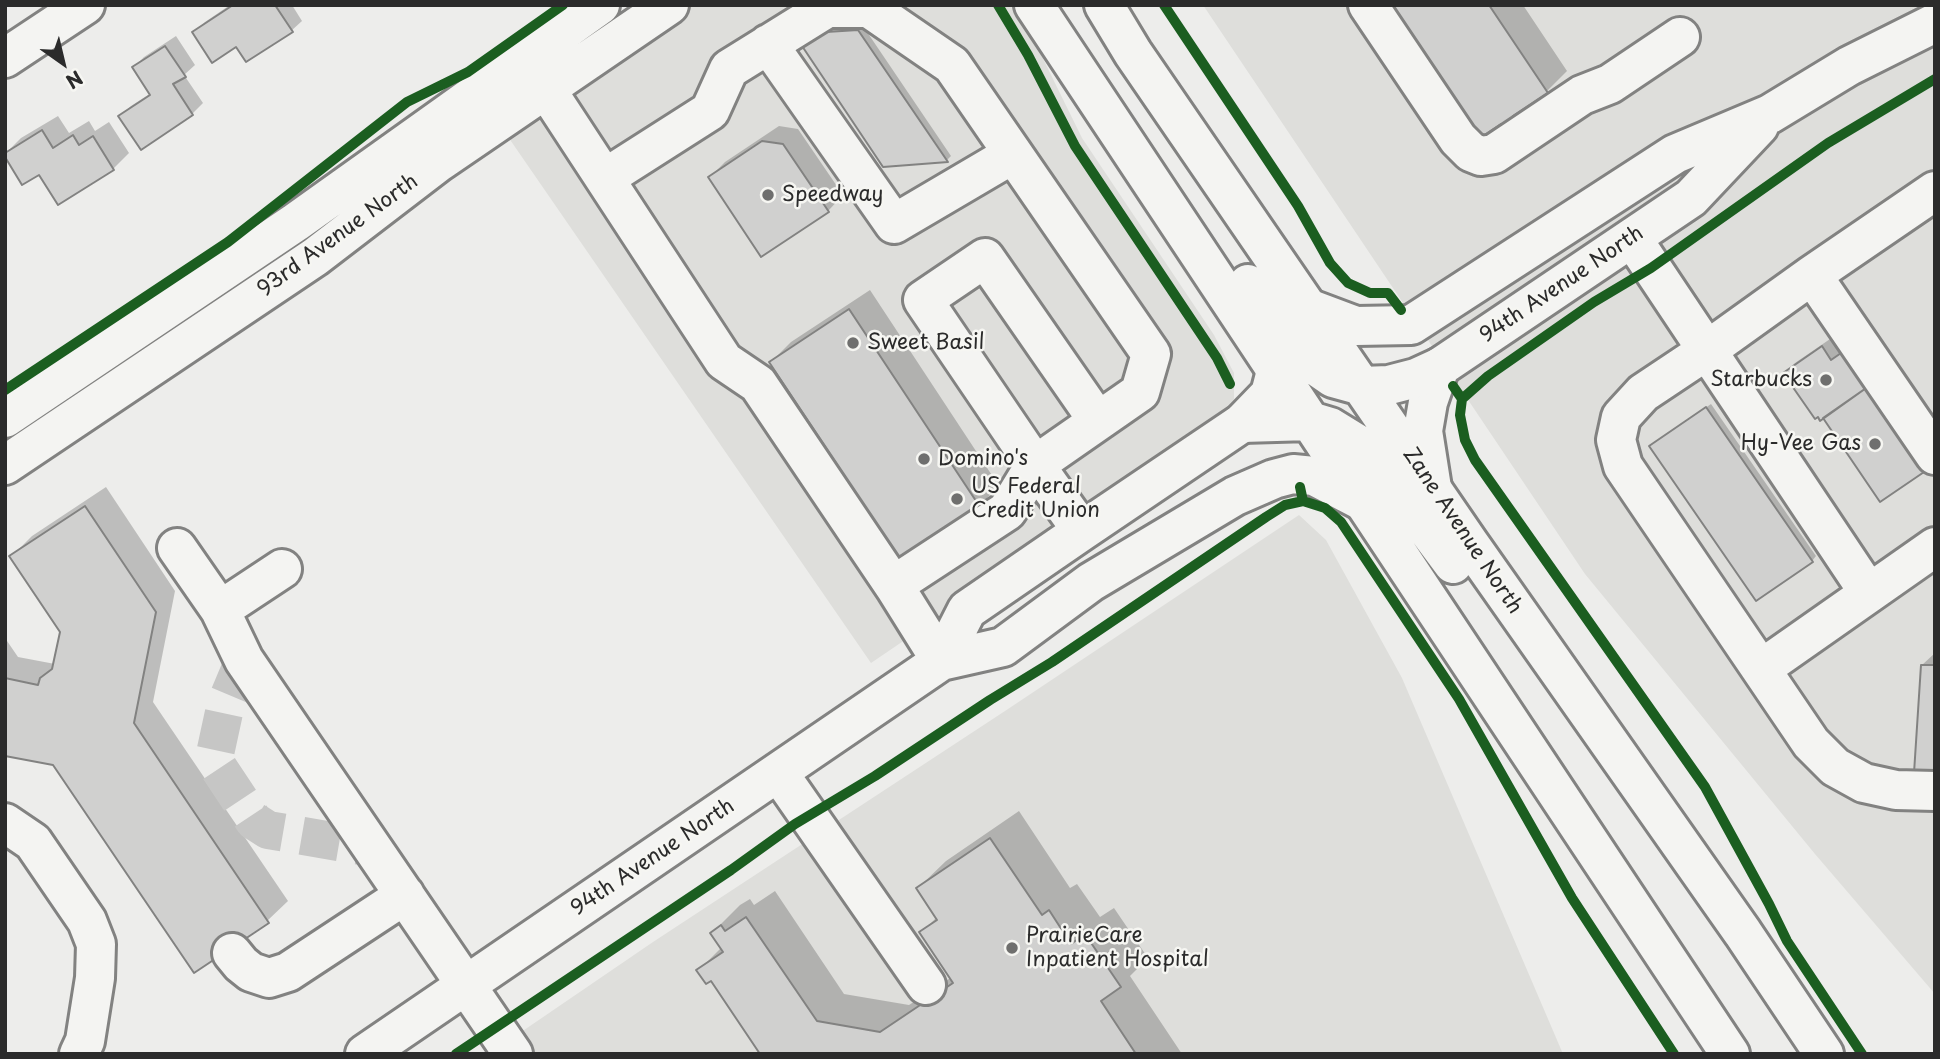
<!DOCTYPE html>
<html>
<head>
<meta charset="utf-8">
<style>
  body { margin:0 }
  #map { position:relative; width:1940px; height:1059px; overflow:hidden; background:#ededeb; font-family:"Playpen Sans",sans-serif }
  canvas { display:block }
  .frame { position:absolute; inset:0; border:7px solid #2b2b2b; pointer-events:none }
  .north { position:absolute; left:28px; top:28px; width:70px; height:70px; -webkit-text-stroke:5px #f6f6f2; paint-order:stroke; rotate:146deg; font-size:19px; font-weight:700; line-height:28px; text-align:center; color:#2b2b2b }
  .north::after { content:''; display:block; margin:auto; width:24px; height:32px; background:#2b2b2b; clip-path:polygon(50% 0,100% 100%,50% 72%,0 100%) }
</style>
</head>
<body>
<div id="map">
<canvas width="1940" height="1059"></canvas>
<div class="frame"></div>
<div class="north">N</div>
</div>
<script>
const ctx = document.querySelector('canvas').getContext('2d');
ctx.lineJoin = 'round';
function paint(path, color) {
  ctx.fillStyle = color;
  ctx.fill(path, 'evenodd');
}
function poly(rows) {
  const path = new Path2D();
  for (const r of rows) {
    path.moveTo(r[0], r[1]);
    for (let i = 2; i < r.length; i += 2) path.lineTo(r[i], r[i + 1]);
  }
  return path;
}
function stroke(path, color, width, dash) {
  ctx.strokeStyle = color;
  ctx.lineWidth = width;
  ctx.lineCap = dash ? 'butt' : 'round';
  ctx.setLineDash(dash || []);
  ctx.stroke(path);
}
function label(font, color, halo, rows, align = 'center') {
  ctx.font = font + ' "Playpen Sans",sans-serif';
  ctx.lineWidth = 5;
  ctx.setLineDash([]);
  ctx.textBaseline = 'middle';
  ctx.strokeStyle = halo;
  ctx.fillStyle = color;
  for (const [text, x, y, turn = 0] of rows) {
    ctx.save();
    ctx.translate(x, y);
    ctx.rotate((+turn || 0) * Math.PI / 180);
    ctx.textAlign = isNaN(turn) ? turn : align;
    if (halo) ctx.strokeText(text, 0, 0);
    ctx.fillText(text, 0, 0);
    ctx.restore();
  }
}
paint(poly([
  [686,5,1014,5,1025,22,1082,138,1214,335,1234,373,1234,399,1211,432,871,663,504,131],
  [1203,5,1935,5,1935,994,1815,854,1585,574],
  [1299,515,1326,540,1402,678,1563,1054,489,1054,653,942,1005,711]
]), '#dededb');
paint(poly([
  [230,5,292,5,302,21,291,31,237,45,195,32,205,22],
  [1393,5,1523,5,1567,71,1547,91,1531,102,1514,119],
  [863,26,951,156,947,160,884,165,800,30],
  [176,36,195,65,184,75,203,103,192,114,141,148,120,116,131,106,151,93,134,67,144,57],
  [58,116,69,133,89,121,95,131,109,122,129,153,113,169,40,172,5,154,21,138],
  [779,126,798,129,843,195,828,211,710,177,725,162],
  [870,290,999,486,979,506,771,362,791,342],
  [1833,337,1886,372,1823,416,1785,373,1795,363],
  [1711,404,1816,556,1812,561,1656,442],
  [106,487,175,591,153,702,288,901,267,921,54,764,5,754,5,638,18,657,55,664,62,631,12,556,32,536],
  [1935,653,1935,772,1922,665],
  [1019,811,1070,888,1077,884,1100,917,1114,908,1148,958,1130,976,1182,1054,762,1054,711,979,699,970,722,947,712,933,740,905,750,899,754,905,775,891,844,994,909,1005,952,977,922,932,937,917,918,888,946,861]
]), '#0003');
const building = poly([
  [233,5,275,5,293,32,246,62,236,47,212,63,192,32,233,5],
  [1391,5,1489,5,1548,93,1513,116,1515,120,1503,128,1501,124,1480,138,1391,5],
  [858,30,948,162,883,167,794,34,858,30],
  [165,46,186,77,173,84,193,115,141,150,118,116,150,95,132,67,165,46],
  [42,130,53,148,73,135,79,145,93,136,114,170,58,205,39,175,22,185,5,157,5,153,42,130],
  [762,141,783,144,829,212,761,257,708,177,762,141],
  [849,309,980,507,900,560,769,362,849,309],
  [1822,346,1831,360,1844,351,1869,386,1820,421,1818,417,1815,419,1783,373,1822,346],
  [1869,386,1927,470,1880,502,1823,418,1869,386],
  [1706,407,1813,562,1756,601,1649,446,1706,407],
  [85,506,156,612,134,723,269,923,194,973,53,765,5,756,5,678,38,685,40,678,52,669,60,632,9,556,85,506],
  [1921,665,1935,665,1935,774,1914,773,1921,665],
  [990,838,1042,915,1049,910,1071,944,1085,934,1121,987,1101,1001,1136,1054,760,1054,711,981,706,984,696,970,723,952,710,933,721,925,725,931,746,917,817,1021,880,1032,953,983,919,932,937,920,916,888,990,838]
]);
paint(building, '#d0d0cf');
stroke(building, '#828281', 2);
stroke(poly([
  [244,660,226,703,215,754,218,767,254,821,268,830,373,848]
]), '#c6c6c5', 38, [38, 19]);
const minor = poly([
  [1368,5,1458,139,1471,152,1481,156,1494,154,1582,95,1610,84,1680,37],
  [768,44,894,224,1013,154],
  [525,57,724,361,758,384,896,589,941,661],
  [5,58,85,5],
  [605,178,710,111,729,69,827,8,869,8,952,65,1151,354,1140,392,1035,465,1082,531],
  [1935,191,1812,275,1706,351,1643,393,1621,417,1616,440,1623,466,1811,743,1835,767,1864,783,1896,790,1935,791],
  [1632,238,1869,593],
  [1812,275,1935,455],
  [1308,308,1356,326,1411,325,1675,154,1770,114,1849,66,1935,23],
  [5,418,296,222,600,5],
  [5,465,315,257,439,162,669,5],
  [1432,488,1423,431,1428,402,1440,367,1691,198,1759,126],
  [177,548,220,610,244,660,513,1054],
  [894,585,1007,511,1035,465,923,300,985,258,1098,421],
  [220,610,282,569],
  [941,661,967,610,1082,531,1242,423,1270,394,1276,371],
  [1761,669,1935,547],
  [778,772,926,985],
  [5,823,33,842,87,921,96,944,95,978,85,1041,79,1054],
  [232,953,241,964,251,972,269,978,288,972,405,895],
  [365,1054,941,661,1003,647,1091,582,1235,496,1274,479,1293,474,1314,476,1362,501]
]);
const major = poly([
  [1034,5,1730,1054],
  [1104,5,1133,53,1469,543,1743,933,1824,1054],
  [1248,284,1264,309,1307,360,1333,378,1362,386,1389,385,1416,378,1440,367],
  [1242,423,1310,421,1330,427,1356,443,1389,478,1453,564]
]);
stroke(minor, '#828281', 44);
stroke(major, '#828281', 44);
stroke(minor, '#f4f4f2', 38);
stroke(major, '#f4f4f2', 38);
stroke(poly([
  [998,5,1028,55,1075,146,1217,358,1230,384],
  [1164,5,1298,206,1330,263,1348,283,1370,293,1388,293,1401,310],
  [1453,386,1462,399,1460,415,1465,440,1475,460,1705,787,1769,904,1787,941,1862,1054],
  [5,390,228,242,407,102,468,72,563,5],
  [1462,399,1488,376,1594,302,1651,268,1828,143,1935,79],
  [1300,487,1303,501,1325,508,1341,522,1459,699,1572,898,1674,1054],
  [456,1054,731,870,795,824,875,776,990,700,1052,662,1266,517,1285,505,1303,501]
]), '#1b5e20', 10);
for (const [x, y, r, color] of [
  [768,195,7,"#6f6f6e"],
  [853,343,7,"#6f6f6e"],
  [1826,380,7,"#6f6f6e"],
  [1875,444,7,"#6f6f6e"],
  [924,459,7,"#6f6f6e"],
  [957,499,7,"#6f6f6e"],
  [1012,948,7,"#6f6f6e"]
]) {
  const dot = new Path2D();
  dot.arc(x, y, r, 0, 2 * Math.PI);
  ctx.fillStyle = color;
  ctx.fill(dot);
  stroke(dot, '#f6f6f2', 2.5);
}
label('21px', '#2b2b2b', '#f6f6f2', [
  ["Speedway",782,195],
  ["Sweet Basil",867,343],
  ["Starbucks",1812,380,"right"],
  ["Hy-Vee Gas",1861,444,"right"],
  ["Domino's",938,459],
  ["US Federal",971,487],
  ["Credit Union",971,511],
  ["PrairieCare",1026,936],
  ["Inpatient Hospital",1026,960]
], 'left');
label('21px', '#2b2b2b', '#f6f6f2', [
  ["93rd Avenue North",338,236,-36],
  ["94th Avenue North",1562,285,-34],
  ["Zane Avenue North",1462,531,56],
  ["94th Avenue North",653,858,-34]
]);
</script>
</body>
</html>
